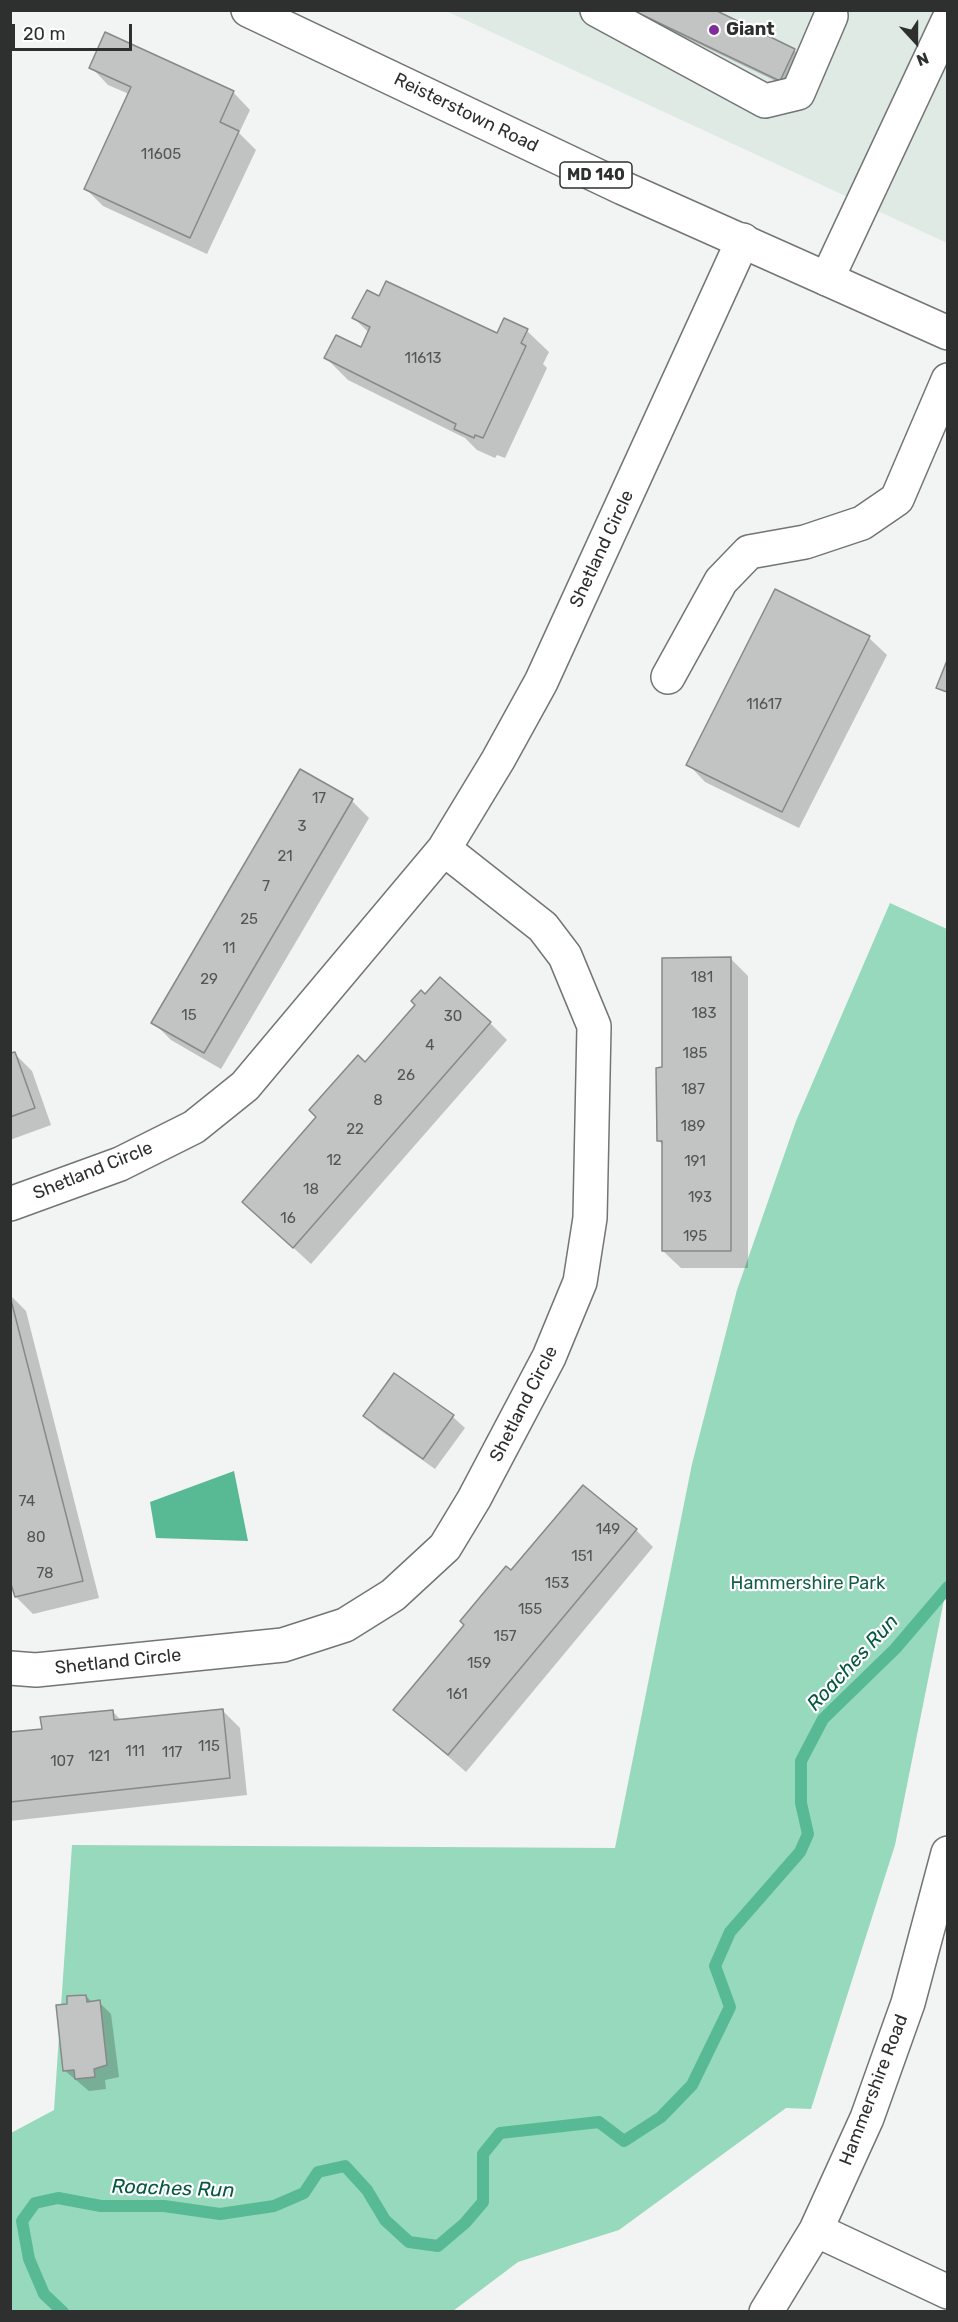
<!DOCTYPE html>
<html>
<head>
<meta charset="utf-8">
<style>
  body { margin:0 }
  #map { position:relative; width:958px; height:2322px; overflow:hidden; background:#f1f4f3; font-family:Rubik,sans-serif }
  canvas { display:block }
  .frame { position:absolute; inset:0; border:12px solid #2e302f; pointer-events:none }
  .north { position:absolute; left:886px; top:12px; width:60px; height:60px; -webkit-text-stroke:4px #fff; paint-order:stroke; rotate:159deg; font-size:16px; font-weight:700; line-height:24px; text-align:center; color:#2e302f }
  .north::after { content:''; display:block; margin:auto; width:21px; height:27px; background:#2e302f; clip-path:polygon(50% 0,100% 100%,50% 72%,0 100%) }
  .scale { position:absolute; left:12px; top:24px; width:120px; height:27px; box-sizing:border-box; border:3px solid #2e302f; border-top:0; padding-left:8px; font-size:18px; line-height:21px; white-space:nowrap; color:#2e302f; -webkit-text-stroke:4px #fff; paint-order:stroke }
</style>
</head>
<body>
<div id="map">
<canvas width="958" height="2322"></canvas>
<div class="frame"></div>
<div class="north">N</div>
<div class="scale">20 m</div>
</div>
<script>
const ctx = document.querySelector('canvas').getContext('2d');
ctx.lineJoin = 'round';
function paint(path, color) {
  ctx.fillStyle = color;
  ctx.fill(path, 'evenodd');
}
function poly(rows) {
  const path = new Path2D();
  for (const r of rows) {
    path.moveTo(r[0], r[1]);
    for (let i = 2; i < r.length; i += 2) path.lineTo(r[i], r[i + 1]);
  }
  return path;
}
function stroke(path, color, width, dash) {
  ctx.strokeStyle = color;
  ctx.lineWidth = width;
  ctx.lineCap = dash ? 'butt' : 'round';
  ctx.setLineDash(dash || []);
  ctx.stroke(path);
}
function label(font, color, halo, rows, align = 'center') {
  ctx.font = font + ' Rubik,sans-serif';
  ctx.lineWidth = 4.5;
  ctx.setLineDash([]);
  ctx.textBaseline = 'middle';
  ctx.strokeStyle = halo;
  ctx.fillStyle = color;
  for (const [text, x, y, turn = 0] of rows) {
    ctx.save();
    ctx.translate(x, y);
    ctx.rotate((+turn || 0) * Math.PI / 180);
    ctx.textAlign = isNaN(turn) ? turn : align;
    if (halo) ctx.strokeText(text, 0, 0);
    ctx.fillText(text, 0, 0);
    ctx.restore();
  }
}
paint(poly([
  [446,11,947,11,947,243]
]), '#dfeae5');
paint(poly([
  [890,903,947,929,947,1585,895,1845,811,2109,786,2108,619,2230,518,2262,453,2311,11,2312,11,2133,54,2110,72,1845,615,1848,692,1464,737,1290,796,1121]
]), '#96d9bc');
paint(poly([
  [234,1471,248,1541,156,1538,150,1502]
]), '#58ba94');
paint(poly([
  [628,10,712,10,794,50,800,56,786,86],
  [91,67,233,92,250,110,239,133,256,150,207,254,103,206,86,189,129,94,108,85],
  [379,298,498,335,527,331,549,352,543,364,547,368,505,458,497,455,495,458,477,450,465,438,348,380,326,358,361,349,369,333,354,318],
  [869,638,887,655,799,828,705,782,688,764],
  [352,801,369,818,221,1069,171,1040,153,1022],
  [730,958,748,976,748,1268,681,1268,663,1251,663,1145,658,1140,664,1069],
  [426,996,490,1023,507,1040,311,1264,244,1202],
  [14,1053,32,1071,51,1125,10,1140,10,1055],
  [10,1295,26,1311,99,1598,33,1614,16,1597,10,1575],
  [365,1416,453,1417,465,1428,435,1469,377,1428],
  [636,1530,653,1547,466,1772,395,1710,512,1572],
  [223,1711,240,1728,247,1795,10,1821,10,1733,44,1730,113,1712,121,1720],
  [86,1996,92,2002,99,2002,111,2014,119,2077,105,2080,106,2089,89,2091,64,2070,69,2005]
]), '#0003');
stroke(poly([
  [63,2312,44,2294,29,2259,22,2221,35,2203,58,2198,101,2206,164,2206,220,2214,274,2206,304,2193,318,2172,345,2166,367,2190,385,2220,409,2242,438,2246,465,2223,483,2202,483,2154,500,2133,599,2122,624,2141,661,2117,692,2085,730,2007,715,1966,730,1932,800,1852,808,1834,801,1803,801,1761,823,1719,895,1649,948,1587]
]), '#58ba94', 12);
const building = poly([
  [632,10,715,10,795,49,780,81,632,10],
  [105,32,234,91,220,122,239,131,190,238,84,189,131,87,89,68,105,32],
  [386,281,497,333,504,318,528,329,521,343,526,346,483,438,475,435,474,438,454,429,456,424,324,358,336,335,361,347,370,327,352,318,367,290,379,296,386,281],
  [775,589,870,636,782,812,686,765,775,589],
  [948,658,948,697,947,692,936,688,948,658],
  [300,769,353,799,204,1053,151,1023,300,769],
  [731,957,731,1251,662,1251,662,1141,657,1141,656,1068,662,1067,662,958,731,957],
  [440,977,491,1022,293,1248,242,1202,316,1117,309,1110,358,1055,365,1062,415,1005,411,1001,421,990,425,994,440,977],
  [15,1052,35,1108,10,1117,10,1053,15,1052],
  [10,1296,83,1581,15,1597,10,1581,10,1296],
  [394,1373,454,1415,423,1459,363,1416,394,1373],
  [583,1485,637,1529,448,1755,393,1710,464,1625,460,1621,506,1566,511,1570,583,1485],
  [223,1709,230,1778,10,1802,10,1732,42,1729,40,1717,113,1710,114,1720,223,1709],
  [86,1995,87,2002,100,2000,107,2065,94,2069,95,2077,75,2079,74,2070,63,2071,56,2005,67,2004,67,1996,86,1995]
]);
paint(building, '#c1c4c2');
stroke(building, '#868988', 1.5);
const minor = poly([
  [597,10,765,101,798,93,831,16],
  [827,279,948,21],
  [668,677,721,581,749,552,805,542,862,523,897,499,948,380],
  [10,1204,120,1164,194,1127,245,1086,444,849,498,760,541,682,743,240],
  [10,1668,36,1670,283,1645,345,1625,393,1595,445,1547,474,1499,549,1357,580,1282,590,1218,594,1026,565,956,543,927,444,849],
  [816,2230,948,2292],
  [766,2312,816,2230,867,2118,908,2003,948,1853]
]);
const major = poly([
  [248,10,623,188,948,333]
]);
stroke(minor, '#727574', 36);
stroke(major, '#727574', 36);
stroke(minor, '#fff', 33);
stroke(major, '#fff', 33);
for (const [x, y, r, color] of [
  [714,30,6,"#7f2d9c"]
]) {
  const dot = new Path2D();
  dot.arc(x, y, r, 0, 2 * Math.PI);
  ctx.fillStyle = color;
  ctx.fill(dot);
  stroke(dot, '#fff', 2);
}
label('15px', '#535554', null, [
  ["11605",161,155],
  ["11613",423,359],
  ["11617",764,705],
  ["17",319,799],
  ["3",302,827],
  ["21",285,857],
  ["7",266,887],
  ["25",249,920],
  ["11",229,949],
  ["181",702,978],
  ["29",209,980],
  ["183",704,1014],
  ["15",189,1016],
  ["30",453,1017],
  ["4",430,1046],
  ["185",695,1054],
  ["26",406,1076],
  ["187",693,1090],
  ["8",378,1101],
  ["189",693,1127],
  ["22",355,1130],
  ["12",334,1161],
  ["191",695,1162],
  ["18",311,1190],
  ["193",700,1198],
  ["16",288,1219],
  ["195",695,1237],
  ["74",27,1502],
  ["149",608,1530],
  ["80",36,1538],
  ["151",582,1557],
  ["78",45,1574],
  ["153",557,1584],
  ["155",530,1610],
  ["157",505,1637],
  ["159",479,1664],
  ["161",457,1695],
  ["115",209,1747],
  ["111",135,1752],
  ["117",172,1753],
  ["121",99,1757],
  ["107",62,1762]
]);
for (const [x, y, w] of [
  [596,175,72]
]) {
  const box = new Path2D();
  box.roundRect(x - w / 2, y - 13, w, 26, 4.5);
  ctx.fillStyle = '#fff';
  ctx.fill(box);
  stroke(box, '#2e302f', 1.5);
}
label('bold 16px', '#2e302f', null, [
  ["MD 140",596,175]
]);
label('bold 18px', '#2e302f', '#fff', [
  ["Giant",726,30]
], 'left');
label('18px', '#2e302f', '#fff', [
  ["Reisterstown Road",466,113,26],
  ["Shetland Circle",602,549,-65],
  ["Shetland Circle",93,1171,-22],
  ["Shetland Circle",524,1404,-63],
  ["Shetland Circle",118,1662,-6],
  ["Hammershire Road",874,2090,-69]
]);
label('18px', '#135f46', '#fff', [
  ["Hammershire Park",808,1584]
]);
label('italic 20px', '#065840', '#fff', [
  ["Roaches Run",853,1663,-47],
  ["Roaches Run",173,2189,2]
]);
</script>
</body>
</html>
